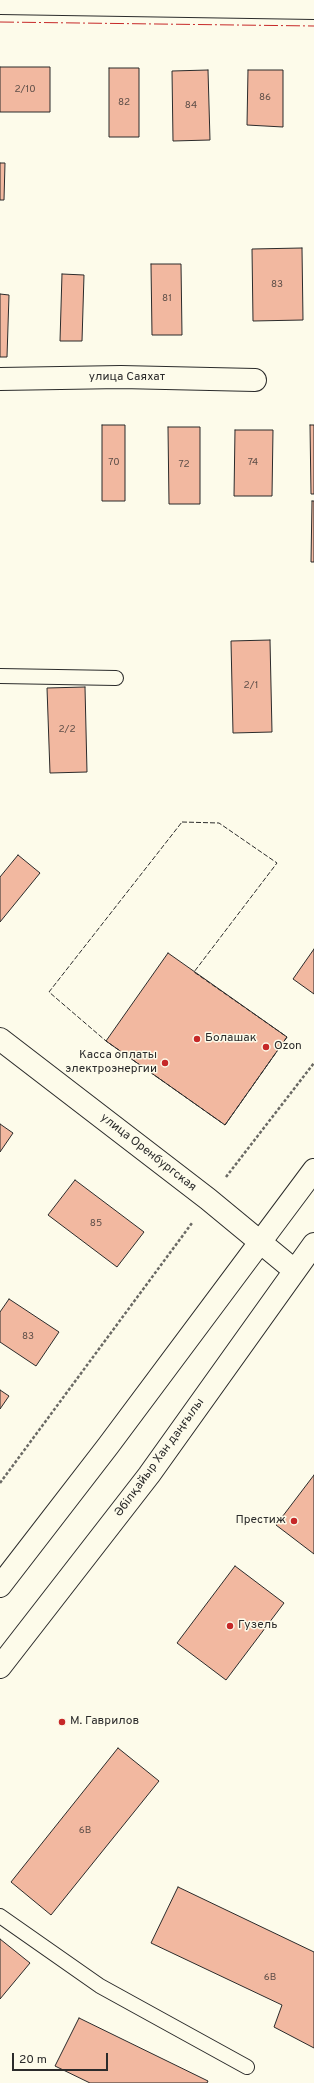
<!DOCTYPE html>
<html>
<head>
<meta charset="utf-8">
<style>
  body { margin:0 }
  #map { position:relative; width:314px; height:2083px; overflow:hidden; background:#fdfbea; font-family:Overpass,sans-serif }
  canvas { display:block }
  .scale { position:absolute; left:12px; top:2053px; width:96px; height:18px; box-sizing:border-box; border:2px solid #2b2b2b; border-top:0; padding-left:5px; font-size:12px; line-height:14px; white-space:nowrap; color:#2b2b2b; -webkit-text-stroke:3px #fdfbea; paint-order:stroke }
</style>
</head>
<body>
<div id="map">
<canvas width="314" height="2083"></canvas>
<div class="scale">20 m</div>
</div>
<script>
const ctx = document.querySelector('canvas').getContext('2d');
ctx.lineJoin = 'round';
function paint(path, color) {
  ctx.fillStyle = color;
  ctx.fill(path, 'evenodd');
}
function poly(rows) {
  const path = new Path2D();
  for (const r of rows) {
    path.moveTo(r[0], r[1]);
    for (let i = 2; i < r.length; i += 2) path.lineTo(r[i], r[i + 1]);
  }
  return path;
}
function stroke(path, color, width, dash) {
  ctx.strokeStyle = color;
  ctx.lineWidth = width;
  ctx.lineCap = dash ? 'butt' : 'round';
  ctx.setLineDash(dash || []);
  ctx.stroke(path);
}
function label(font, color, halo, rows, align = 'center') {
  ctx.font = font + ' Overpass,sans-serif';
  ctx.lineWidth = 3;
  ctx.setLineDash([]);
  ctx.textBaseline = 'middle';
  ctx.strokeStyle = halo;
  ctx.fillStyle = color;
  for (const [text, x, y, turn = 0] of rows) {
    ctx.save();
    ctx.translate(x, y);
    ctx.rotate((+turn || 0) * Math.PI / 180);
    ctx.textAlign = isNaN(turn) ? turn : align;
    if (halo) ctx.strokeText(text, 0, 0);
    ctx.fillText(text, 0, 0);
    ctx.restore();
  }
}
const building = poly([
  [0,67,50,67,50,112,0,112,0,67],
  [109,68,139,68,139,137,109,137,109,68],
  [208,70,210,140,173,141,172,71,208,70],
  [248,70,283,70,283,127,247,125,248,70],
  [0,163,5,163,4,200,0,200,0,163],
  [302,248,303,320,253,321,252,249,302,248],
  [151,264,181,264,182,335,152,335,151,264],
  [62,274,84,275,82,341,60,341,62,274],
  [0,294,9,295,7,357,0,357,0,294],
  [102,425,125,425,125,501,102,501,102,425],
  [310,425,314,425,314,494,311,494,310,425],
  [168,427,200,427,200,504,169,504,168,427],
  [235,430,273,430,272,496,234,496,235,430],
  [312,501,314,501,314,562,311,562,312,501],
  [270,640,272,732,233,733,231,641,270,640],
  [85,687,87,772,50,773,47,688,85,687],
  [18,855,40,873,0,922,0,877,18,855],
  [314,949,314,994,293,979,314,949],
  [168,953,287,1037,225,1125,106,1041,168,953],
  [0,1124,13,1133,0,1152,0,1124],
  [75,1180,144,1232,117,1267,48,1215,75,1180],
  [9,1299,59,1332,36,1366,0,1342,0,1312,9,1299],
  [0,1390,9,1396,0,1409,0,1390],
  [314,1475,314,1554,276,1525,314,1475],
  [235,1566,284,1603,226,1680,177,1643,235,1566],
  [118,1748,159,1781,51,1915,11,1882,118,1748],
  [178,1887,314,1952,314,2048,274,2027,282,2005,151,1943,178,1887],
  [0,1939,30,1963,0,1999,0,1939],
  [79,2018,208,2081,207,2083,90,2083,55,2066,79,2018]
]);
paint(building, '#f2b8a0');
stroke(building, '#2b2b2b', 1);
const lane = poly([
  [0,676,116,678],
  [0,1916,100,1986,247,2067]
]);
const street = poly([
  [0,3,314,8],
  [0,379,121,377,255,380],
  [0,1039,208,1199,294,1270]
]);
const primary = poly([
  [0,1586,108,1446,314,1170],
  [0,1667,149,1475,314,1244]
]);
stroke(lane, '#2b2b2b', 16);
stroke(street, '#2b2b2b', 24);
stroke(primary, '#2b2b2b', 24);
stroke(poly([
  [226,1177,314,1063],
  [0,1483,192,1223]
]), '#6a6964', 2.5, [3, 2]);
stroke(lane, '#fdfbea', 14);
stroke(street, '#fdfbea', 22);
stroke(primary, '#fdfbea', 22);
stroke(poly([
  [182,822,219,823,277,863,194,972,287,1037,225,1125,106,1041,49,992,182,822]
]), '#2b2b2b', 1, [5, 2]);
stroke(poly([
  [0,22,314,26]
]), '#c62828', 1, [14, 3, 2, 3]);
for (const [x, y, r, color] of [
  [197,1039,4,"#c62828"],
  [266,1047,4,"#c62828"],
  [165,1063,4,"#c62828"],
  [294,1521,4,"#c62828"],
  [230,1626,4,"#c62828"],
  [62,1722,4,"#c62828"]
]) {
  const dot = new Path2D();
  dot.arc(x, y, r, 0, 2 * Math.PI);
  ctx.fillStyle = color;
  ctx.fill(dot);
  stroke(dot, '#fdfbea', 1.5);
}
label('10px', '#5d4e48', null, [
  ["2/10",25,90],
  ["86",265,98],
  ["82",124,103],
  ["84",191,106],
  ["83",277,285],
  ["81",167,299],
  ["70",114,463],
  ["74",253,463],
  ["72",184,465],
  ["2/1",251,686],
  ["2/2",67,730],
  ["85",96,1224],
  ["83",28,1337],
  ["6В",85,1831],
  ["6В",270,1978]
]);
label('12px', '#2b2b2b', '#fdfbea', [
  ["улица Саяхат",127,378],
  ["улица Оренбургская",148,1153,38],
  ["Әбілқайыр Хан даңғылы",160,1458,-54]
]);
label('12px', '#2b2b2b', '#fdfbea', [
  ["Болашак",205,1039],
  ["Ozon",274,1047],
  ["Касса оплаты",157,1056,"right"],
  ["электроэнергии",157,1070,"right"],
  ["Престиж",286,1521,"right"],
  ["Гузель",238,1626],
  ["М. Гаврилов",70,1722]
], 'left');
</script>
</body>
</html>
